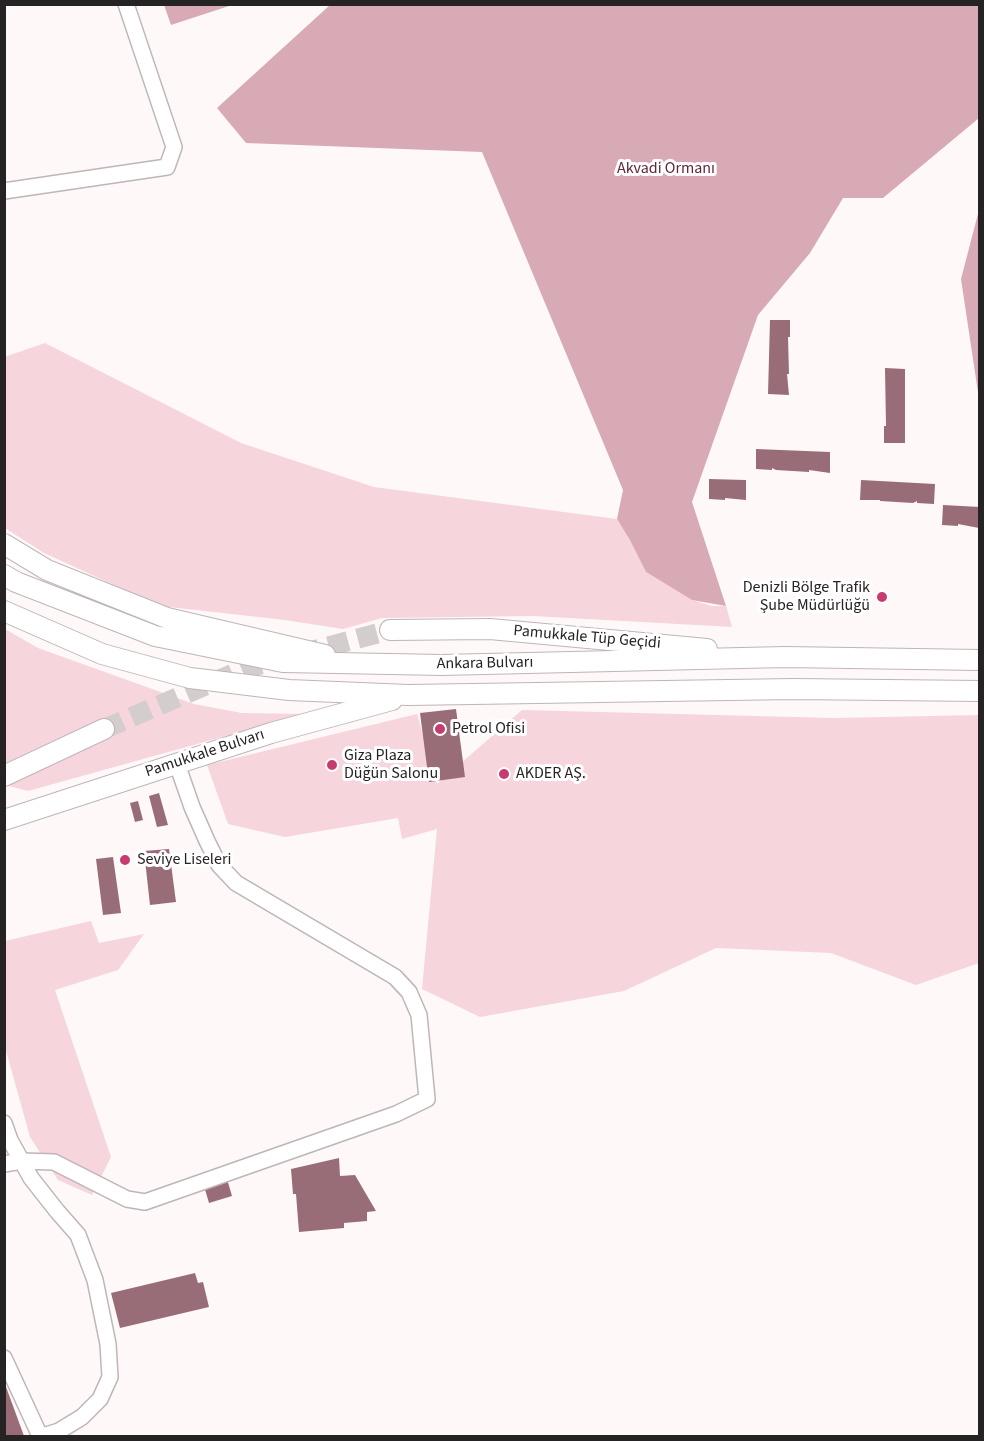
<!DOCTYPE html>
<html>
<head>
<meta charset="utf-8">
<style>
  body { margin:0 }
  #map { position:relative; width:984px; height:1441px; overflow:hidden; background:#fef8f9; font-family:"Source Sans 3",sans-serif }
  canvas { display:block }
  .frame { position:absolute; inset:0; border:6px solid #262324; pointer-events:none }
</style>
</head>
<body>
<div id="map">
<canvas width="984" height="1441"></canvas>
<div class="frame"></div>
</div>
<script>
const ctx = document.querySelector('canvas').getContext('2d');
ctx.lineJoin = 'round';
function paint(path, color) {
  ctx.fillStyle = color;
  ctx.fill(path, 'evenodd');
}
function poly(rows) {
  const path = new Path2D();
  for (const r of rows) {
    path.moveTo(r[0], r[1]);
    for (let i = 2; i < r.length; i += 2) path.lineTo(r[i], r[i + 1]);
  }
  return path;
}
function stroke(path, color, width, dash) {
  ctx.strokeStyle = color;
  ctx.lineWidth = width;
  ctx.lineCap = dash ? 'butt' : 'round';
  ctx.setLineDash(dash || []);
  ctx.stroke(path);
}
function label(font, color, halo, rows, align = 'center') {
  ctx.font = font + ' "Source Sans 3",sans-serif';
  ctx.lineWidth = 6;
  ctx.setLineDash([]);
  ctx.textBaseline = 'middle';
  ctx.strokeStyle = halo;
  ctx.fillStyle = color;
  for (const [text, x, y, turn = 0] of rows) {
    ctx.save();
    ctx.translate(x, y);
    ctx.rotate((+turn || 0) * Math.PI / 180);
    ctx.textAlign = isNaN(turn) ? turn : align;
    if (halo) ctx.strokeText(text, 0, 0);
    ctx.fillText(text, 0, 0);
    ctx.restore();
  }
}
paint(poly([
  [45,343,241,443,374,487,617,519,630,539,646,572,692,600,712,606,726,606,732,627,533,616,382,618,343,629,285,620,160,606,44,553,5,528,4,358,7,356],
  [5,629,38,648,194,704,242,713,305,714,28,791,5,785],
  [522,710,834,718,979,715,979,963,916,985,831,953,716,948,624,991,480,1017,422,989,437,829,402,839,398,818,285,837,228,824,207,765,417,714,437,784],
  [91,921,99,943,144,934,118,970,55,990,111,1157,92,1195,58,1180,30,1137,5,1047,5,941]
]), '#f6d5dd');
paint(poly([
  [164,5,164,4,232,5,171,25],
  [330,5,979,5,979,118,883,198,843,198,810,253,758,315,692,502,726,606,692,600,646,572,630,540,617,519,623,490,482,152,246,143,217,108],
  [979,210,979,399,961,279]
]), '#d8aab5');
paint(poly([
  [770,320,790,320,790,337,788,337,789,374,787,374,789,395,768,394],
  [885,368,905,369,905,443,884,443,884,426,886,426],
  [756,449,830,452,830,473,809,470,809,472,776,470,772,468,772,470,756,469],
  [709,479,746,480,746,500,725,498,725,500,709,499],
  [861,480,935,484,934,504,917,503,917,501,913,503,880,501,880,500,860,500],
  [943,505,980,507,979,528,958,524,958,526,942,525],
  [456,709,465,777,429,782,420,713],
  [159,793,168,825,157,827,149,796],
  [138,801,143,820,135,822,130,803],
  [169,849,176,902,150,905,144,851],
  [113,857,121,913,103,915,96,859],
  [339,1158,340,1176,355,1175,376,1211,367,1212,367,1221,344,1223,344,1228,299,1232,296,1194,293,1194,291,1169],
  [227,1179,232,1196,209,1203,204,1186],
  [195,1273,198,1283,203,1282,209,1307,120,1328,111,1293],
  [4,1384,5,1384,24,1436,4,1436]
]), '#986d78');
stroke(poly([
  [104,729,244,669,390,630]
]), '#d3cdce', 20, [20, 10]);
const minor = poly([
  [4,191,167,167,174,147,126,4],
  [4,1123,10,1140,31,1178,57,1211,78,1235,95,1280,108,1344,110,1377,100,1399,82,1417,59,1431,43,1436],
  [4,1164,22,1161,54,1162,127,1199,145,1202,396,1114,427,1099,419,1015,409,992,395,977,236,883,219,865,207,841,192,807,177,764],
  [4,1358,40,1436]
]);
const major = poly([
  [4,544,47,570,167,618,325,655],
  [4,575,16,582,155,636,283,662,442,665,785,657,980,660],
  [4,611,102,654,190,678,289,690,408,695,793,689,980,691],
  [390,630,490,629,707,649],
  [4,776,104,729],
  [4,820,271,733,392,700]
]);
stroke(minor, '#bfb5b8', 18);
stroke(major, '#bfb5b8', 22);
stroke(minor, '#fff', 15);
stroke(major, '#fff', 20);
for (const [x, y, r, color] of [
  [882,597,6,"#c73b6f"],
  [440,729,6,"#c73b6f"],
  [332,765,6,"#c73b6f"],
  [504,774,6,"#c73b6f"],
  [125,860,6,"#c73b6f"]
]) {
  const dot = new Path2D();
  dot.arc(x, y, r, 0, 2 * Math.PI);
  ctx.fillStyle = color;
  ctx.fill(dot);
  stroke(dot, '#fff', 2);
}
label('16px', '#61273a', '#fff', [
  ["Akvadi Ormanı",666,169]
]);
label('16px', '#262324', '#fff', [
  ["Denizli Bölge Trafik",870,588,"right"],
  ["Şube Müdürlüğü",870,606,"right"],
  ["Petrol Ofisi",452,729],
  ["Giza Plaza",344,756],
  ["Düğün Salonu",344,774],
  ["AKDER AŞ.",516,774],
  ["Seviye Liseleri",137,860]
], 'left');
label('16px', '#262324', '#fff', [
  ["Pamukkale Tüp Geçidi",587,638,5],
  ["Ankara Bulvarı",485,664,-1],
  ["Pamukkale Bulvarı",205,754,-18]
]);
</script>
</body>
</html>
